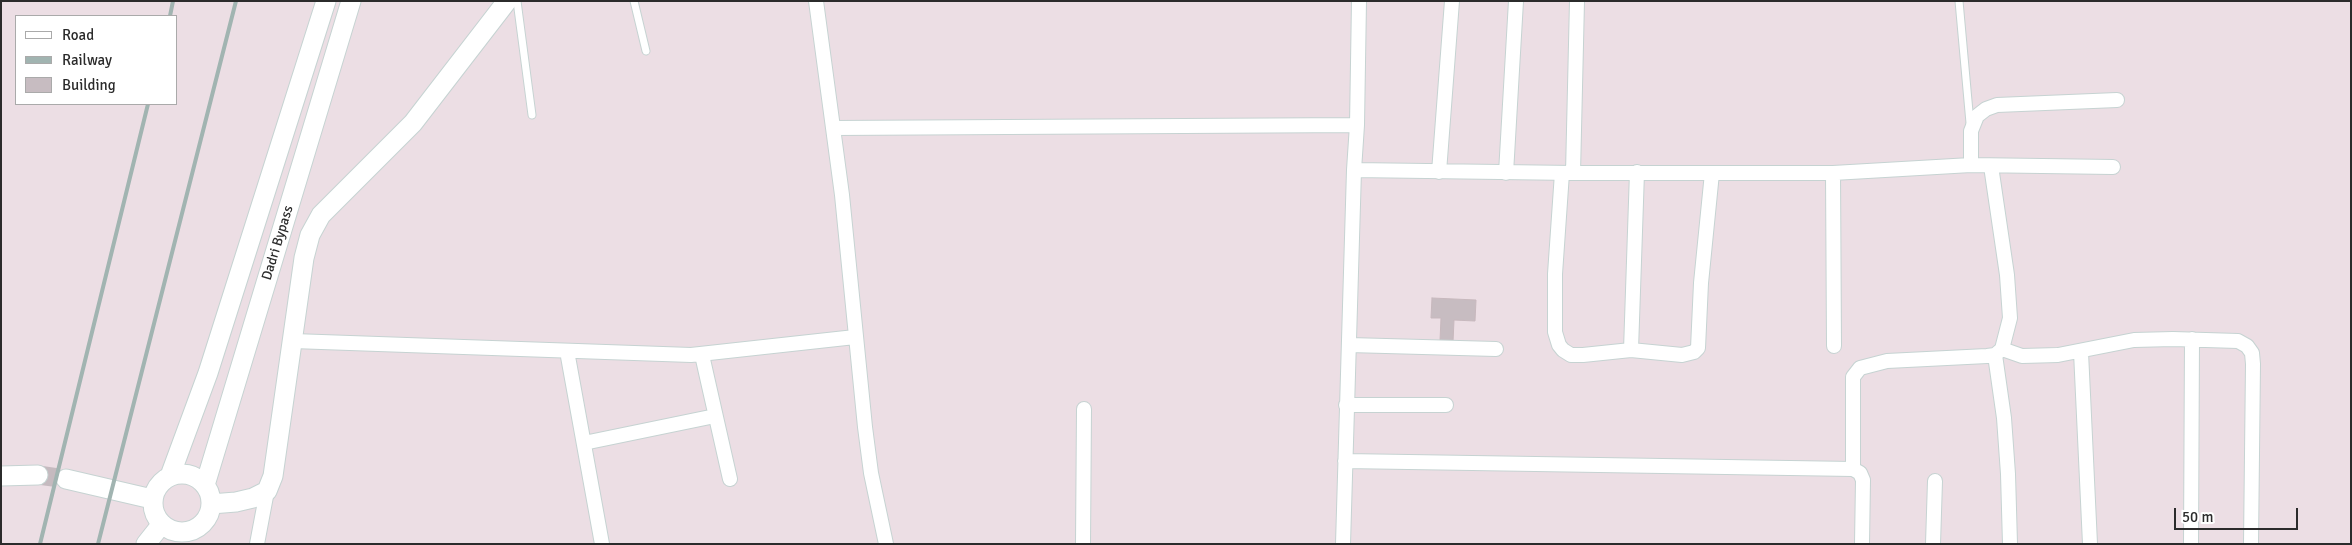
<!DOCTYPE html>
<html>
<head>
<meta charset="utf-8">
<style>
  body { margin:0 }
  #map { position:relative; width:2352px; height:545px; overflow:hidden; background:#ecdee4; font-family:Signika,sans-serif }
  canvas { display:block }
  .frame { position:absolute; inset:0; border:2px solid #2b2b2b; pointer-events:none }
  .legend { position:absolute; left:15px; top:15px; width:162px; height:90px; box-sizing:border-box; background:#fff; border:1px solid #aaa; margin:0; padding:6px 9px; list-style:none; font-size:15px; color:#2b2b2b }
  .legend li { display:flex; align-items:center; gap:10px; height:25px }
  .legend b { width:25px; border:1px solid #aaa }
  .scale { position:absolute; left:2174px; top:508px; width:124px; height:22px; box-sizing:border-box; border:2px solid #2b2b2b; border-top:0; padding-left:6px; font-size:15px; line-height:18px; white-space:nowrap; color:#2b2b2b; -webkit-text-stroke:4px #fff; paint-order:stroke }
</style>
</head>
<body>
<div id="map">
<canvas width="2352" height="545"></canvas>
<div class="frame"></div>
<ul class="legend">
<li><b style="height:6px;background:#fff"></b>Road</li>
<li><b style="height:6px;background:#a1b4b1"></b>Railway</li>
<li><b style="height:14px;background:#c7bcc1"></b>Building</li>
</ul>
<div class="scale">50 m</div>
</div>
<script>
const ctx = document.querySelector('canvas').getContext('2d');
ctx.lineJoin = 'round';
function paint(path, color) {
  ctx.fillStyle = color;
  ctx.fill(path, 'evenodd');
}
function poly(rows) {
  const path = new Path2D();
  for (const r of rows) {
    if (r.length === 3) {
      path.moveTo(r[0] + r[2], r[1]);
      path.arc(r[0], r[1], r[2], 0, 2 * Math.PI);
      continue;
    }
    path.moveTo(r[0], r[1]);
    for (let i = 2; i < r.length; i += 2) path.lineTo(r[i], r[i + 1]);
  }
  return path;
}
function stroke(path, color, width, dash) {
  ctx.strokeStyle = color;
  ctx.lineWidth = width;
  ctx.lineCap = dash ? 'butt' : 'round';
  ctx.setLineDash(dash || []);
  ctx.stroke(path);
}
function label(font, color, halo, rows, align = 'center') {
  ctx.font = font + ' Signika,sans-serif';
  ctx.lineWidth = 4.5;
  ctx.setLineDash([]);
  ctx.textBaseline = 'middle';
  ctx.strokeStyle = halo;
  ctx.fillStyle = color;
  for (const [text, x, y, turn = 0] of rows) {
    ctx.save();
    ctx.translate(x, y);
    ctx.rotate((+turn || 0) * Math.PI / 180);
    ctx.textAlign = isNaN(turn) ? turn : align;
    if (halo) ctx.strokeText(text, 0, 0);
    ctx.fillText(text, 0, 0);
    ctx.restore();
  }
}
const building = poly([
  [1432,298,1476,300,1475,321,1454,320,1453,342,1440,341,1441,318,1431,318,1432,298]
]);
paint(building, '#c7bcc1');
stroke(building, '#c7b8bd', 1);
stroke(poly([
  [38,475,66,479]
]), '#c5babf', 19, [19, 9]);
const lane = poly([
  [517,1,532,115],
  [634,1,646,51],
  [1959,1,1970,123]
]);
const street = poly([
  [816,1,842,195,865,427,871,473,886,544],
  [833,128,1357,125],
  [1971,165,1971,131,1977,116,1986,109,1997,105,2117,100],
  [1354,170,1573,173,1833,173,1971,165,2113,167],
  [1439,172,1452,1],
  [1506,173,1516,1],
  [1562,173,1555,274,1555,332,1559,345,1563,350,1571,355,1583,355,1631,350,1682,355,1694,352,1698,348,1701,283,1712,173],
  [1573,173,1577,1],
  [1833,173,1834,346],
  [293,341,691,355,855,337],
  [1349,345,1496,349],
  [2002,349,2022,356,2058,355,2134,340,2173,339,2238,341,2247,346,2252,353,2253,364,2251,544],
  [1631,350,1637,172],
  [567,351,602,544],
  [2081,352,2090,544],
  [702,355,730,479],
  [1995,355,2004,418,2008,474,2010,544],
  [1346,405,1446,405],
  [584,443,715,416],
  [1345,461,1853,469,1860,473,1863,480,1862,544],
  [1853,469,1853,377,1860,368,1887,361,1987,356,1995,355,2002,349,2010,318,2007,275,1991,166],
  [257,544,267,491],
  [1083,544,1084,409],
  [1343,544,1354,170,1357,125,1359,1],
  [1933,544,1935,481],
  [2191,544,2192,339]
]);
const secondary = poly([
  [182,503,29],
  [1,476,38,475],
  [170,476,208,373,326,1],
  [66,479,152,499],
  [205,485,351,1],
  [211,504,236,502,253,498,267,491,273,476,304,258,310,235,321,215,413,123,507,1],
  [146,544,161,525]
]);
stroke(lane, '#c6d3d2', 9);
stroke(street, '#c6d3d2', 16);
stroke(secondary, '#c6d3d2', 21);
stroke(lane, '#fff', 7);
stroke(street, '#fff', 14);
stroke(secondary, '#fff', 19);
stroke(poly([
  [170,16,173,1],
  [40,544,148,104],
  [98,544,236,1]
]), '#a1b4b1', 4);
label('14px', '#2b2b2b', '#fff', [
  ["Dadri Bypass",278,243,-73]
]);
</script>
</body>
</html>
